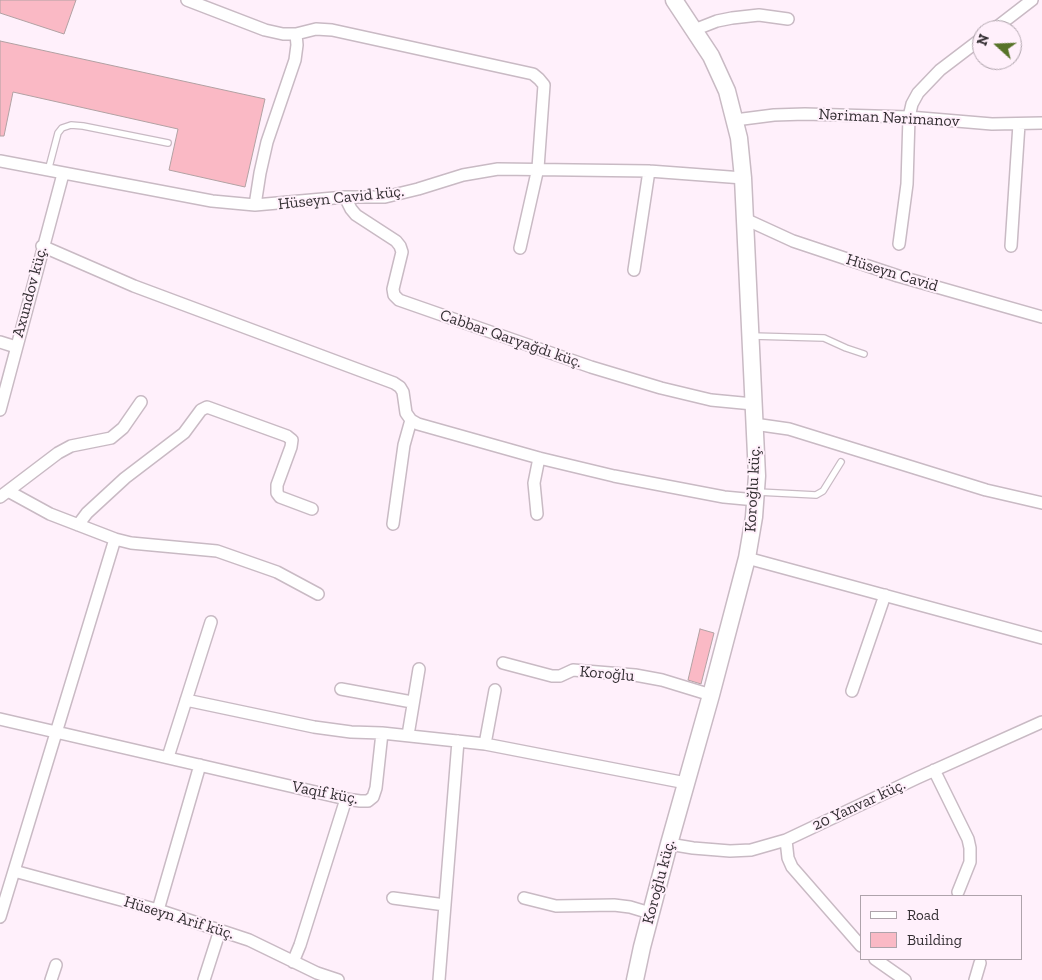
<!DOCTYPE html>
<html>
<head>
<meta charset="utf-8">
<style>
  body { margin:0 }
  #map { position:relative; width:1042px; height:980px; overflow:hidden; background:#fff0fb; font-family:"Zilla Slab",serif }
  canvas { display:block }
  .legend { position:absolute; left:860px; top:895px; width:162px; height:65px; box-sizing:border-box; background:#fff0fb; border:1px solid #aea3ab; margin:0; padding:6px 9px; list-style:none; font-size:15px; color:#342f33 }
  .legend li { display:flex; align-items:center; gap:10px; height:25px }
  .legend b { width:25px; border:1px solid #aea3ab }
  .north { position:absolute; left:972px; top:20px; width:50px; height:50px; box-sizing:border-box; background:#fff0fb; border:1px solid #aea3ab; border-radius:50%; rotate:290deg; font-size:14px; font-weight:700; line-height:20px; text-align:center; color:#342f33 }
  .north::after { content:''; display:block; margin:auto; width:18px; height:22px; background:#577328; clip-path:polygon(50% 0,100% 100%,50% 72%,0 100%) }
</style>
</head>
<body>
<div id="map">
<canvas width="1042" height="980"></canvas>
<ul class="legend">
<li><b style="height:6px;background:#fff"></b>Road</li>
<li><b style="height:14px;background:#fab9c5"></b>Building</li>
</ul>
<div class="north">N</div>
</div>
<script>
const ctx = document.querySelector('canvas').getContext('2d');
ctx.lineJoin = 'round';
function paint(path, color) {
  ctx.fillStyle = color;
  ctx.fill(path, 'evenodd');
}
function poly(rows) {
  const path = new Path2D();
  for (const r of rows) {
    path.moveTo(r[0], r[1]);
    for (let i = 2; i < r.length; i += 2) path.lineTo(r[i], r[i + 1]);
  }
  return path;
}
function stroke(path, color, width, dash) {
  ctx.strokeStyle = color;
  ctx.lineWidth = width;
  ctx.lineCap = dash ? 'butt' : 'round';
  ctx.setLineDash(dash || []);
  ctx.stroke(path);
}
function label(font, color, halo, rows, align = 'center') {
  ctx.font = font + ' "Zilla Slab",serif';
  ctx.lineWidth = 4;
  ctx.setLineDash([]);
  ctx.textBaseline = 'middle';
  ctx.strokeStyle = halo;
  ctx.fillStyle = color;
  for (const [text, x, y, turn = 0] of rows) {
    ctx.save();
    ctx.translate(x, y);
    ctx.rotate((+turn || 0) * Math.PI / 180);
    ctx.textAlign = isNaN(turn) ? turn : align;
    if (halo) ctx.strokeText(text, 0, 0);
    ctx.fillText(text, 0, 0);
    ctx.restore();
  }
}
const building = poly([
  [0,0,76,0,64,34,0,13,0,0],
  [0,41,265,99,245,187,169,170,178,129,13,92,4,136,0,136,0,41],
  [700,629,714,633,701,684,688,680,700,629]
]);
paint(building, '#fab9c5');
stroke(building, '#b2a1a3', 1);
const lane = poly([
  [48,171,58,133,62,128,71,125,83,126,168,143],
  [752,336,824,338,846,348,864,354],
  [758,492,816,495,823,491,841,462]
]);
const street = poly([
  [187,0,265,30,283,34,296,34,316,29,332,30,533,74,539,79,544,85,538,168,520,248],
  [694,30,717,21,732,18,759,15,788,19],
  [993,30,1032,0],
  [735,120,774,115,805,114,909,117,992,124,1042,123],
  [0,161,212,201,255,205,345,197,385,197,418,189,463,175,498,169,649,171,743,178],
  [345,197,351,209,356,215,396,241,400,246,402,252,393,289,394,295,399,300,591,367,661,388,711,400,753,404],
  [255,205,260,173,267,142,295,60,297,45,296,34],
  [745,219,793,241,898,276,1042,317],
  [899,244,907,184,909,117,912,104,918,93,940,70,982,38],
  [42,246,134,286,394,383,400,387,403,392,406,413,411,420,404,445,393,524],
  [1011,246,1019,124],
  [634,270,649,171],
  [0,342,16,347],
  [0,410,63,174],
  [411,420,418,424,539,458,614,476,724,497,756,500],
  [754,424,789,429,986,490,1042,503],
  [8,491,50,514,115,539,131,543,217,551,277,572,318,594],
  [0,497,58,453,71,446,111,438,123,428,141,402],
  [537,514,534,483,539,458],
  [78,525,87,513,125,478,184,433,201,410,207,407,287,436,292,440,291,447,277,485,277,493,280,497,312,509],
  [747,558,1042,638],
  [503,663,552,676,560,676,573,670,635,675,662,680,711,695],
  [341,689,412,702],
  [852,691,885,595],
  [186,700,314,727,351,732,382,733],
  [0,719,346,799,360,801,368,801,373,797,376,788,382,733,485,744,686,783],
  [408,735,419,669],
  [485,744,495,690],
  [168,757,211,622],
  [934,770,968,839,970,848,970,862,958,892],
  [786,840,788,858,792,867,861,946],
  [669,844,693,848,730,851,751,850,786,840,917,778,1042,722],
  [14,871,158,910,249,940,317,973,338,980],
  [393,898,445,905],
  [524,898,556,906,614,905,630,907,650,913],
  [158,910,200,765],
  [0,917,115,539],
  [875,959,905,980],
  [293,962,300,945,346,799],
  [51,980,56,965],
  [204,980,220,930],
  [439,980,458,741],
  [975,980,980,963]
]);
const secondary = poly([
  [635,980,642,947,669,844,711,695,747,558,754,517,757,476,743,178,739,138,727,91,711,56,674,0]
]);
stroke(lane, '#c9bac4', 8);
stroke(street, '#c9bac4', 14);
stroke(secondary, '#c9bac4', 19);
stroke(lane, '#fff', 5.5);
stroke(street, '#fff', 11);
stroke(secondary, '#fff', 16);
label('16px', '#342f33', '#fff0fb', [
  ["Nəriman Nərimanov",889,118,3],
  ["Hüseyn Cavid küç.",341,198,-6],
  ["Hüseyn Cavid",892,273,17],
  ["Axundov küç.",30,292,-75],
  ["Cabbar Qaryağdı küç.",511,339,19],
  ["Koroğlu küç.",753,489,-87],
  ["Koroğlu",607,674,5],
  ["Vaqif küç.",325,793,11],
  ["20 Yanvar küç.",859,805,-25],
  ["Koroğlu küç.",659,882,-75],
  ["Hüseyn Arif küç.",179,918,17]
]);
</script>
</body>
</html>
